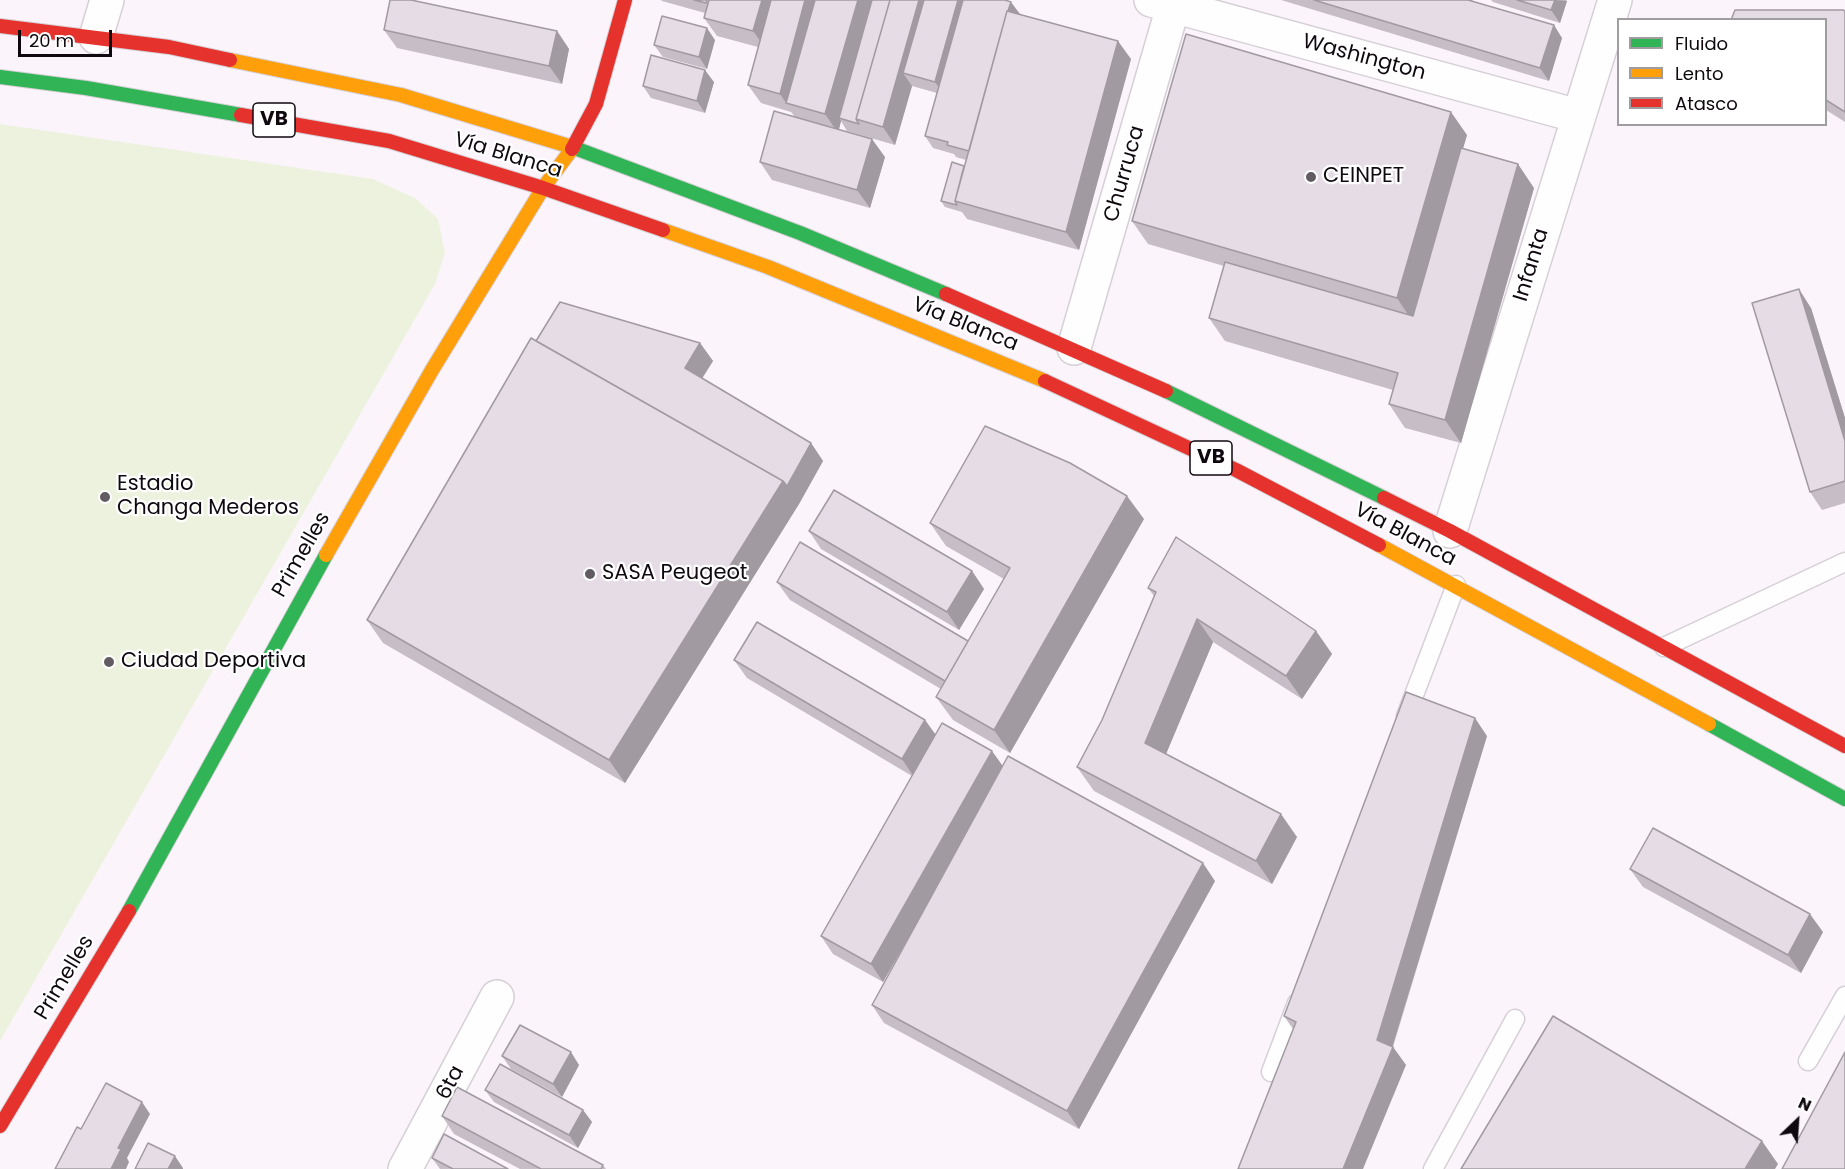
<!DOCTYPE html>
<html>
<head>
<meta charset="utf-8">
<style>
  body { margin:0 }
  #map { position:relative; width:1845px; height:1169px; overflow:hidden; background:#fbf5fb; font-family:Poppins,sans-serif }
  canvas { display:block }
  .legend { position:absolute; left:1617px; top:18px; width:210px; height:108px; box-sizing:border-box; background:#fff; border:2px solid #9f9d9f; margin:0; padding:8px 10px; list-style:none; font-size:18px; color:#0f090f }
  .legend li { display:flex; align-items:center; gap:12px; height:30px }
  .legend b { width:30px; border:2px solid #9f9d9f }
  .north { position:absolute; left:1767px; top:1091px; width:60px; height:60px; -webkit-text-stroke:4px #fff; paint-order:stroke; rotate:25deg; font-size:16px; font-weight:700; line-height:24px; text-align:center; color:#0f090f }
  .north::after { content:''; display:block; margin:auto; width:21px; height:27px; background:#0f090f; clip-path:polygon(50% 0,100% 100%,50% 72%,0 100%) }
  .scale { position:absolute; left:18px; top:30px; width:94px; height:27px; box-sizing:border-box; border:3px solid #0f090f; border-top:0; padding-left:8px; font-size:18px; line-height:21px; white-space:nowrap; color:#0f090f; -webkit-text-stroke:4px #fff; paint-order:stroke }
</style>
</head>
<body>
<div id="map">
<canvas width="1845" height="1169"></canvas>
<ul class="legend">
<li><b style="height:8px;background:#30b455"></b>Fluido</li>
<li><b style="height:8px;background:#ff9f0a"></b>Lento</li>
<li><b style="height:8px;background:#e5322d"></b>Atasco</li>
</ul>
<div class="north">N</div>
<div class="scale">20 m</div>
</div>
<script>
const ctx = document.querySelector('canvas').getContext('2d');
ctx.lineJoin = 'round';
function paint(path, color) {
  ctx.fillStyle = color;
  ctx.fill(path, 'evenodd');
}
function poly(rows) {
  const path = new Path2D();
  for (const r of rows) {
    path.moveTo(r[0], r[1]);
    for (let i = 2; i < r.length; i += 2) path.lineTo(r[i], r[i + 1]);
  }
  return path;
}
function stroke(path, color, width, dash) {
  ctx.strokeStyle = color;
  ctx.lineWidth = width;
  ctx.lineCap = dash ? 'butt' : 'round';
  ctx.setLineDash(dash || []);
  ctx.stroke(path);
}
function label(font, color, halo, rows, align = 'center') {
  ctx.font = font + ' Poppins,sans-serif';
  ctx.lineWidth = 4.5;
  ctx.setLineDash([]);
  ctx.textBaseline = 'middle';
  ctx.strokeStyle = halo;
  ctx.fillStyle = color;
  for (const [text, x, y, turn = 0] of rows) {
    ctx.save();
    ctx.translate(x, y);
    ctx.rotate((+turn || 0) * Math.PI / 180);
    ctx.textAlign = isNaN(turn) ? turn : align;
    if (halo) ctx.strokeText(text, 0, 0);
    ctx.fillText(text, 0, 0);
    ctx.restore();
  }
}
paint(poly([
  [0,124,373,179,415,198,438,219,445,253,435,284,0,1041]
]), '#edf2de');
const lane = poly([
  [1664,647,1845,562],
  [1406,716,1456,585],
  [1808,1061,1845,996],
  [1271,1072,1297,1003],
  [1433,1169,1515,1019]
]);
const street = poly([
  [1151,0,1578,116],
  [96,37,107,0],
  [1074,348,1175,0],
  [1450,531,1615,0],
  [405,1169,497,997]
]);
const fast = poly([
  [0,77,86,88,241,115],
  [572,147,800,233,946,294],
  [1166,391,1384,498],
  [1709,724,1845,799],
  [129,911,326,555]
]);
const slow = poly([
  [230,60,401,95,572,147],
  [663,230,768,267,1045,381],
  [1379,545,1709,724],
  [326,555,432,370,543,188,572,149]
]);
const jam = poly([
  [0,26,169,47,230,60],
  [241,115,389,141,543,188,663,230],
  [572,149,596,104,625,0],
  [946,294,1166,391],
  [1045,381,1236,470,1379,545],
  [1384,498,1450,531,1845,746],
  [0,1126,129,911]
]);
stroke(lane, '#d6d0d6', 21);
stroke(street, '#d6d0d6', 36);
stroke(fast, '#d6d0d6', 16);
stroke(slow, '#d6d0d6', 16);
stroke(jam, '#d6d0d6', 16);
stroke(lane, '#fefefe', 18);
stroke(street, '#fefefe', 33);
stroke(fast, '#30b455', 14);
stroke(slow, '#ff9f0a', 14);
stroke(jam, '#e5322d', 14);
paint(poly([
  [661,0,1005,0,1020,14,1131,59,1079,250,967,219,962,212,945,207,941,201,964,166,966,160,956,157,954,154,933,148,925,136,937,93,912,86,895,145,847,131,841,121,839,129,885,157,870,208,772,180,760,162,795,117,791,112,761,103,748,85,758,47,717,36,704,18,705,13,662,1],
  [1281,0,1472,0,1473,1,1562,38,1549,81],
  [1491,0,1566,0,1567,1,1560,23,1493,2],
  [1845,11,1845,122,1826,110,1826,20],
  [384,30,557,31,569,49,562,84,397,48],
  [715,40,707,69,663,57,654,45],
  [714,82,705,113,651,98,643,86],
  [1467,135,1463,148,1534,188,1461,443,1405,428,1389,404,1393,390,1225,341,1209,318,1224,266,1148,244,1132,221],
  [1811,308,1845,418,1845,503,1822,510,1810,492],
  [536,341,700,343,713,361,702,379,811,443,823,461,799,504,625,783,383,643,367,620],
  [1144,519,1010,753,953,720,936,697,941,689,790,600,777,582,968,642,1004,579,946,546,930,523],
  [809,531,972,571,984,589,959,630,821,549],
  [1148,588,1316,631,1332,654,1302,699,1213,642,1166,754,1297,837,1272,884,1094,791,1077,767,1102,720,1154,596],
  [734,660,925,720,935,734,1002,766,1215,881,1079,1129,884,1023,872,1005,898,956,883,982,833,954,821,936,912,776,747,678],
  [1487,736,1393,1047,1406,1065,1293,1029,1284,1016],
  [1630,869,1823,932,1801,973,1643,887],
  [502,1056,579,1065,562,1097,511,1069],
  [485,1090,583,1110,592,1122,578,1148,494,1102],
  [442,1116,603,1165,606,1169,520,1169,454,1134],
  [432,1158,508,1169,440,1169]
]), '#c6bdc6');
paint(poly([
  [762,0,780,0,766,49,753,31],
  [805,0,823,0,787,104,780,94],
  [858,0,875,0,839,118,841,121,838,133,825,114],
  [919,0,936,0,903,73,912,86,895,145,883,127],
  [958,0,970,0,944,95,935,82],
  [1555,0,1567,1,1560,23,1551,10],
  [1011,2,1020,14,969,151],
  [1554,25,1562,38,1549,81,1540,68],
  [707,28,715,40,707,69,699,57],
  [557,31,569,49,562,84,549,66],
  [1118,41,1131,59,1079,250,1066,232],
  [705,70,714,82,705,113,697,101],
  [1451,112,1467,135,1413,322,1397,298],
  [872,139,885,157,870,208,857,190],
  [1518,164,1534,188,1461,443,1445,420],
  [1799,289,1811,308,1845,418,1845,441],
  [700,343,713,361,697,386,685,368],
  [811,443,823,461,799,504,625,783,609,760,783,481],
  [1127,496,1144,519,1010,753,994,730],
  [972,571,984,589,959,630,947,612],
  [1197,619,1213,642,1161,766,1145,743],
  [1316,631,1332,654,1302,699,1286,676],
  [1475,718,1487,736,1391,1051,1393,1047,1406,1065,1363,1169,1343,1169,1377,1040],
  [925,720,938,738,914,777,902,759],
  [992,751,1005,769,883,982,871,964],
  [1281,814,1297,837,1272,884,1256,861],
  [1203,863,1215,881,1079,1129,1067,1111],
  [1810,914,1823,932,1801,973,1788,955],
  [571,1052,579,1065,562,1097,553,1084],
  [142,1102,150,1114,127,1158,129,1162,126,1169,111,1169,118,1148],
  [583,1110,592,1122,578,1148,569,1135],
  [1762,1141,1778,1164,1775,1169,1745,1169],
  [175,1156,183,1168,183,1169,168,1169]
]), '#a19aa1');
const building = poly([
  [390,0,411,0,557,31,549,66,384,30,390,0],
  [694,0,707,0,706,3,694,0],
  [709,0,762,0,753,31,704,18,709,0],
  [771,0,805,0,780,94,748,85,771,0],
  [815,0,858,0,825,114,786,103,815,0],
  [872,0,890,0,856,119,859,124,839,118,872,0],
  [890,0,919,0,883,127,856,119,890,0],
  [924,0,958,0,935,82,903,73,924,0],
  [963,0,1005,0,1011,2,1008,11,1007,11,969,151,947,145,948,142,925,136,963,0],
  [1314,0,1468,0,1554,25,1540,68,1314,0],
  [1517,0,1555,0,1551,10,1517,0],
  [1735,10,1843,10,1845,11,1845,112,1826,100,1826,20,1731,20,1735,10],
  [1007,11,1118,41,1066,232,955,201,1007,11],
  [662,16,707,28,699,57,654,45,662,16],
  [1186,34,1451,112,1397,298,1132,221,1186,34],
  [651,55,705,70,697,101,643,86,651,55],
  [774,111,872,139,857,190,760,162,774,111],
  [1461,148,1518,164,1445,420,1389,404,1398,373,1209,318,1225,262,1413,316,1461,148],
  [952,162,964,166,955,201,957,205,941,201,952,162],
  [1799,289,1845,441,1845,481,1810,492,1752,303,1799,289],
  [560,302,700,343,685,368,811,443,787,486,783,481,536,341,560,302],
  [531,338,783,481,609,760,367,620,531,338],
  [985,426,1070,463,1127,496,994,730,936,697,1010,568,930,523,985,426],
  [834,490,972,571,947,612,809,531,834,490],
  [1176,537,1316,631,1286,676,1197,619,1145,743,1281,814,1256,861,1077,767,1102,720,1156,592,1148,588,1176,537],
  [800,542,968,641,945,681,777,582,800,542],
  [757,622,925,720,902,759,734,660,757,622],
  [1406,692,1475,718,1377,1040,1393,1047,1343,1169,1238,1169,1296,1022,1284,1016,1406,692],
  [942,723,992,751,871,964,821,936,942,723],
  [1008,756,1203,863,1067,1111,872,1005,1008,756],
  [1653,828,1810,914,1788,955,1630,869,1653,828],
  [1553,1016,1762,1141,1745,1169,1461,1169,1553,1016],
  [520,1025,571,1052,553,1084,502,1056,520,1025],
  [1845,1052,1845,1169,1782,1169,1845,1052],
  [500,1064,583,1110,569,1135,485,1090,500,1064],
  [106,1083,142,1102,118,1148,121,1149,111,1169,55,1169,77,1127,81,1129,106,1083],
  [457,1087,603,1165,601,1169,541,1169,442,1116,457,1087],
  [444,1134,508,1169,453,1169,432,1158,444,1134],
  [148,1143,175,1156,168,1169,135,1169,148,1143]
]);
paint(building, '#e6dce6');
stroke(building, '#a19aa1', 1.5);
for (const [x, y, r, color] of [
  [1311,177,6,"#625c62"],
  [105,497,6,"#625c62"],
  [590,574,6,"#625c62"],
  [109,662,6,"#625c62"]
]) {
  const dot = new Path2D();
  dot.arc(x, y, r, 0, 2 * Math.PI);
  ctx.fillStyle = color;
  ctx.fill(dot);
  stroke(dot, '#fff', 2);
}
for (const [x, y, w] of [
  [274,120,42],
  [1211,458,42]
]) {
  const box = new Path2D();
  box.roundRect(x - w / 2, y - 17, w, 34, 4.5);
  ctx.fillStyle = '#fff';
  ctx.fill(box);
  stroke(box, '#0f090f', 1.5);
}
label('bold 20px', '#0f090f', null, [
  ["VB",274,120],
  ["VB",1211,458]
]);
label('21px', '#0f090f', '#fff', [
  ["Washington",1364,58,15],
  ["Vía Blanca",508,156,17],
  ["Churruca",1125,174,-74],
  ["Infanta",1532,265,-73],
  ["Vía Blanca",965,325,22],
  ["Vía Blanca",1405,535,28],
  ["Primelles",302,555,-60],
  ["Primelles",65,978,-59],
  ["6ta",451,1083,-62]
]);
label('21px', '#0f090f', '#fff', [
  ["CEINPET",1323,177],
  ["Estadio",117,485],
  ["Changa Mederos",117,509],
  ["SASA Peugeot",602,574],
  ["Ciudad Deportiva",121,662]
], 'left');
</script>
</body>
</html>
